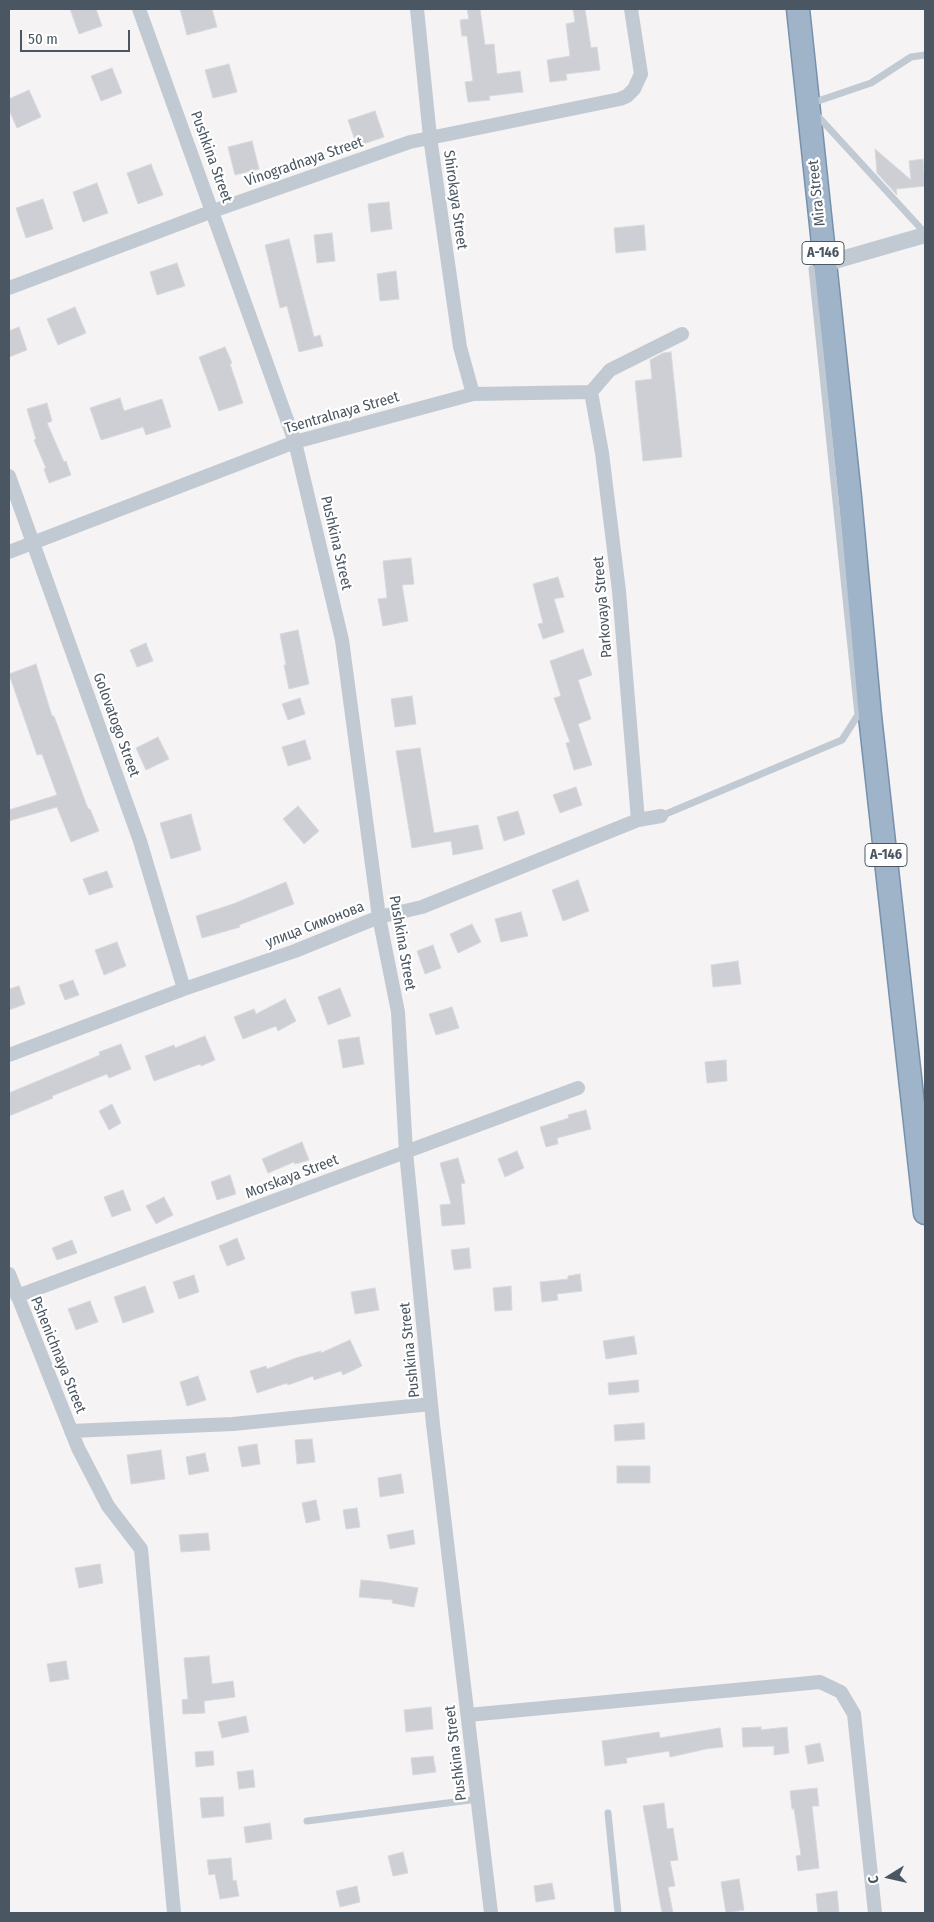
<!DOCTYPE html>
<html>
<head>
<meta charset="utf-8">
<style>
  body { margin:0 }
  #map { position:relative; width:934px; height:1922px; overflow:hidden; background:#f5f3f3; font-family:"Fira Sans Condensed",sans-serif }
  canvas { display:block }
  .frame { position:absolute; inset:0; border:10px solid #4a5661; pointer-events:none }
  .north { position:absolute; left:864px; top:1852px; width:50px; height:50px; -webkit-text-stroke:4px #fff; paint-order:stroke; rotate:260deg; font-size:14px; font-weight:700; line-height:20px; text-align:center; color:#4a5661 }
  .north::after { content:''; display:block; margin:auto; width:18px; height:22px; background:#4a5661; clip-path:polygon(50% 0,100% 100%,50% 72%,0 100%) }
  .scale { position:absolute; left:20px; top:30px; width:110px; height:22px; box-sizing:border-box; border:2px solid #4a5661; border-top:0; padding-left:6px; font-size:15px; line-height:18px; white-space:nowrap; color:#4a5661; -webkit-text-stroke:4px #fff; paint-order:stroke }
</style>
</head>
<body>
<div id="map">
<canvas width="934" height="1922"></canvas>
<div class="frame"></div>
<div class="north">С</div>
<div class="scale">50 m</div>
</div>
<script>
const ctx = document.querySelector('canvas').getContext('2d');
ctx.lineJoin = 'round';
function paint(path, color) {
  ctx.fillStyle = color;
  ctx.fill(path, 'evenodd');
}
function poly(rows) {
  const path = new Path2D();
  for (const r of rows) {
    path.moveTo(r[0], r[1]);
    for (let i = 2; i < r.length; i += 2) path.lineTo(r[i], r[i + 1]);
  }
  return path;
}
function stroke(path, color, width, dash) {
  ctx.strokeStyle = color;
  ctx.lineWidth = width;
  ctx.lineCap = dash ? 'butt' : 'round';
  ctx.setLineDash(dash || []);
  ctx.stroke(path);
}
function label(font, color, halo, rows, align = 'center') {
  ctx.font = font + ' "Fira Sans Condensed",sans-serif';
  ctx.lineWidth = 4.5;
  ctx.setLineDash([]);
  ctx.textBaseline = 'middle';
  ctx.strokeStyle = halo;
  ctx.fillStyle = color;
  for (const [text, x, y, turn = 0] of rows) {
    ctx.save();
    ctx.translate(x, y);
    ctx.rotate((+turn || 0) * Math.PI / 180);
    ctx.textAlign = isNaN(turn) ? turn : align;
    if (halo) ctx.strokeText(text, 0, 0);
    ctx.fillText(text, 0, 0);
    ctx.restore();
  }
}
const building = poly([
  [70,9,96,9,102,26,79,34,70,9],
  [180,9,212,9,217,27,187,35,180,9],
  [467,9,480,9,485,45,494,44,497,74,520,71,523,92,489,96,490,100,468,102,465,82,473,81,467,36,462,36,460,20,469,19,467,9],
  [573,9,585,9,591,48,597,47,600,70,566,74,567,80,550,82,547,60,570,56,566,24,575,22,573,9],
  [229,64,237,92,213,98,205,70,229,64],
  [112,68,122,93,101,101,91,76,112,68],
  [29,90,41,117,17,128,9,110,9,99,29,90],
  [375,111,384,137,357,146,348,120,375,111],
  [252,141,259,169,235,175,228,147,252,141],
  [875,149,911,180,909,161,923,159,925,186,896,189,897,195,877,173,875,149],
  [151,164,163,195,138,204,127,173,151,164],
  [97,183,108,213,83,222,73,192,97,183],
  [43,199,53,229,26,238,16,208,43,199],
  [389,202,392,229,371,232,368,204,389,202],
  [644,225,646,250,616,253,614,228,644,225],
  [332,233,335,261,317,263,314,235,332,233],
  [289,239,314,337,320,335,323,346,299,352,287,306,280,308,265,245,289,239],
  [177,263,185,286,157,295,150,272,177,263],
  [396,271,399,299,380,301,377,274,396,271],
  [75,307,86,333,58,345,47,319,75,307],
  [19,327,27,350,9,357,9,331,19,327],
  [225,347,232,363,230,364,243,403,219,411,199,357,225,347],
  [671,352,682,457,643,461,635,381,652,379,650,360,663,353,671,352],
  [120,398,124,411,162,399,171,427,146,435,143,427,101,440,90,408,120,398],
  [47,403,52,421,47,423,64,462,66,461,71,475,49,483,44,469,46,468,34,440,36,439,27,409,47,403],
  [411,558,414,584,402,585,408,621,383,626,378,599,387,598,383,561,411,558],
  [558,577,564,597,554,599,564,632,543,639,538,624,543,623,533,584,558,577],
  [298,630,309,684,289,689,284,665,286,665,280,634,298,630],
  [146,643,153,661,137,667,130,650,146,643],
  [583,649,592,675,578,680,591,719,578,724,592,765,574,770,566,743,570,742,554,698,561,696,550,661,583,649],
  [36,664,52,716,54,716,88,809,90,809,99,831,71,842,57,807,9,821,9,810,57,795,42,754,37,755,9,674,36,664],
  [412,696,416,724,395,727,391,699,412,696],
  [300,698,305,714,288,720,282,704,300,698],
  [158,737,169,759,146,770,136,748,158,737],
  [305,740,311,759,288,766,282,747,305,740],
  [420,748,434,833,478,825,483,849,453,855,451,841,412,848,396,751,420,748],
  [576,787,582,805,560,813,553,795,576,787],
  [298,806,319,831,304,844,283,819,298,806],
  [518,811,525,834,504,841,497,817,518,811],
  [191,814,201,850,171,859,160,823,191,814],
  [107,871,113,887,89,895,83,879,107,871],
  [578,880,589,911,563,921,552,890,578,880],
  [286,882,294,904,239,925,240,927,202,938,196,916,233,904,286,882],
  [521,912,528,936,501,942,495,919,521,912],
  [472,924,481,942,458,953,450,934,472,924],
  [117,942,126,966,104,975,95,950,117,942],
  [433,945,441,968,425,974,417,951,433,945],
  [738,961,741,984,713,987,711,965,738,961],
  [73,980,79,995,65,1000,59,985,73,980],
  [19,986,25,1004,9,1010,9,989,19,986],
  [340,988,351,1016,328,1025,318,997,340,988],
  [285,999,296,1021,278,1031,276,1026,243,1039,234,1017,254,1009,256,1014,285,999],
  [452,1007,459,1028,436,1035,429,1014,452,1007],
  [205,1036,215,1060,201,1066,200,1064,154,1081,145,1056,174,1045,175,1048,205,1036],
  [359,1037,364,1064,343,1068,338,1040,359,1037],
  [121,1044,131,1069,109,1078,107,1074,52,1096,53,1098,9,1116,9,1093,100,1055,99,1052,121,1044],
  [726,1060,727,1081,707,1083,705,1062,726,1060],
  [112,1104,121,1123,109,1130,99,1111,112,1104],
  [586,1110,591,1129,557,1138,558,1144,546,1147,540,1127,569,1118,568,1115,586,1110],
  [302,1142,309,1160,295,1164,294,1162,268,1173,262,1159,302,1142],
  [517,1151,524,1168,505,1177,498,1159,517,1151],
  [458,1158,465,1183,461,1184,465,1224,442,1226,440,1205,451,1204,440,1163,458,1158],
  [230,1175,236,1194,217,1200,211,1182,230,1175],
  [123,1190,131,1210,112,1217,104,1197,123,1190],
  [164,1197,173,1215,156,1224,146,1206,164,1197],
  [237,1238,245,1259,227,1266,219,1246,237,1238],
  [72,1240,77,1253,57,1260,52,1248,72,1240],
  [469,1248,471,1268,454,1270,451,1250,469,1248],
  [580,1274,582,1291,557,1294,558,1300,542,1302,540,1282,568,1279,568,1276,580,1274],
  [194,1275,199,1292,179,1299,173,1282,194,1275],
  [145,1286,154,1312,123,1323,114,1297,145,1286],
  [511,1286,512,1310,495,1311,493,1288,511,1286],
  [375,1288,379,1310,355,1314,351,1292,375,1288],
  [90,1301,98,1322,76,1330,68,1309,90,1301],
  [634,1336,637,1354,606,1359,603,1341,634,1336],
  [350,1340,362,1366,343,1375,341,1371,314,1380,313,1376,288,1385,287,1383,257,1393,250,1371,266,1366,267,1369,296,1358,321,1351,321,1353,350,1340],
  [198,1376,206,1400,187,1406,180,1382,198,1376],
  [638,1380,639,1392,609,1395,608,1383,638,1380],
  [644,1423,645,1439,615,1441,614,1425,644,1423],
  [312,1439,315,1462,297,1464,295,1440,312,1439],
  [257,1444,260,1464,242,1467,238,1447,257,1444],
  [161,1450,165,1479,131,1484,127,1455,161,1450],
  [205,1453,209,1471,189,1475,186,1457,205,1453],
  [617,1466,650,1466,650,1483,617,1483,617,1466],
  [401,1474,404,1493,380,1497,378,1478,401,1474],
  [316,1500,320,1520,306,1523,302,1503,316,1500],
  [357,1508,360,1527,346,1529,343,1510,357,1508],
  [413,1530,415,1544,390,1549,387,1535,413,1530],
  [208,1533,210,1550,181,1552,179,1535,208,1533],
  [100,1564,103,1583,79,1588,75,1568,100,1564],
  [361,1580,382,1582,418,1588,414,1607,392,1603,393,1600,359,1597,361,1580],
  [209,1656,212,1684,233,1681,235,1697,204,1701,205,1713,183,1714,182,1700,188,1699,184,1658,209,1656],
  [66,1661,69,1679,50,1682,47,1664,66,1661],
  [431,1707,433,1729,406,1732,404,1710,431,1707],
  [246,1716,249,1732,222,1738,218,1722,246,1716],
  [761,1727,761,1730,787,1727,789,1753,774,1755,774,1746,743,1747,742,1728,761,1727],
  [720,1728,723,1747,706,1749,670,1757,669,1751,626,1758,627,1763,605,1766,602,1741,659,1732,660,1738,720,1728],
  [820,1743,824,1761,808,1764,805,1746,820,1743],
  [213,1751,214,1765,196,1767,195,1752,213,1751],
  [433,1756,436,1772,413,1775,411,1758,433,1756],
  [253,1770,255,1787,239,1789,237,1772,253,1770],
  [817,1788,819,1806,812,1806,819,1868,798,1871,796,1856,801,1855,794,1809,792,1809,790,1791,817,1788],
  [223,1797,224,1816,202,1818,200,1798,223,1797],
  [664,1803,667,1829,673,1828,678,1860,670,1861,675,1886,668,1887,673,1913,662,1913,643,1806,664,1803],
  [270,1823,272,1839,246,1843,244,1827,270,1823],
  [403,1852,408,1873,393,1876,388,1856,403,1852],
  [231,1858,233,1881,236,1880,239,1896,220,1899,215,1874,209,1875,207,1860,231,1858],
  [739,1879,744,1910,726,1913,721,1882,739,1879],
  [552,1883,555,1899,536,1902,534,1886,552,1883],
  [357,1886,360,1902,340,1907,336,1891,357,1886],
  [837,1891,839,1913,818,1913,816,1894,837,1891]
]);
paint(building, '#cdcfd5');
stroke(building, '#d7d9de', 1);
const trunk = poly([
  [798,9,850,497,870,716,925,1213]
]);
stroke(trunk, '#7690ad', 25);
stroke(poly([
  [812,103,871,83,911,57,925,55],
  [815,113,925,233],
  [812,269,858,715,866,716],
  [661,816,842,740,858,715],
  [608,1813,618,1913],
  [307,1821,478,1799]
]), '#c1cad2', 7);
stroke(poly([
  [139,9,295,442,342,640,379,917,398,1012,406,1152,433,1424,491,1913],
  [417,9,430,137,460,347,473,394],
  [9,288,213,211,410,142,620,99,627,96,634,89,641,74,631,9],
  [591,392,602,453,619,591,638,820],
  [9,476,140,841,184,989],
  [9,552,295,442,473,394,591,392,610,370,682,334],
  [9,1055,184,989,295,951,379,917,422,907,638,820,661,816],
  [9,1274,78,1448,108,1506,141,1549,174,1913],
  [17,1296,578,1088],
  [71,1431,233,1424,431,1404],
  [468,1715,820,1682,841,1692,854,1714,875,1913]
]), '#c1cad2', 14);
stroke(poly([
  [824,264,925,235]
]), '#c1cad2', 16);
stroke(trunk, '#9fb4c9', 22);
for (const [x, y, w] of [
  [823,253,42],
  [886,855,42]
]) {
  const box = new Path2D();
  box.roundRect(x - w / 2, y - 11.5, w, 23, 4);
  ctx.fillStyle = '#fff';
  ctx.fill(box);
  stroke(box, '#4a5661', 1);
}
label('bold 14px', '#4a5661', null, [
  ["А-146",823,253],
  ["А-146",886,855]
]);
label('15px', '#4a5661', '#fff', [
  ["Pushkina Street",211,157,70],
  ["Vinogradnaya Street",304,162,-19],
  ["Mira Street",817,193,-96],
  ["Shirokaya Street",455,200,82],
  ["Tsentralnaya Street",342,413,-16],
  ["Pushkina Street",336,543,77],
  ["Parkovaya Street",603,607,-95],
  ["Golovatogo Street",116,725,70],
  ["улица Симонова",315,925,-21],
  ["Pushkina Street",402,943,80],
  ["Morskaya Street",292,1177,-21],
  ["Pushkina Street",410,1350,-96],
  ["Pshenichnaya Street",58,1355,68],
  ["Pushkina Street",456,1753,-97]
]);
</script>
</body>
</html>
